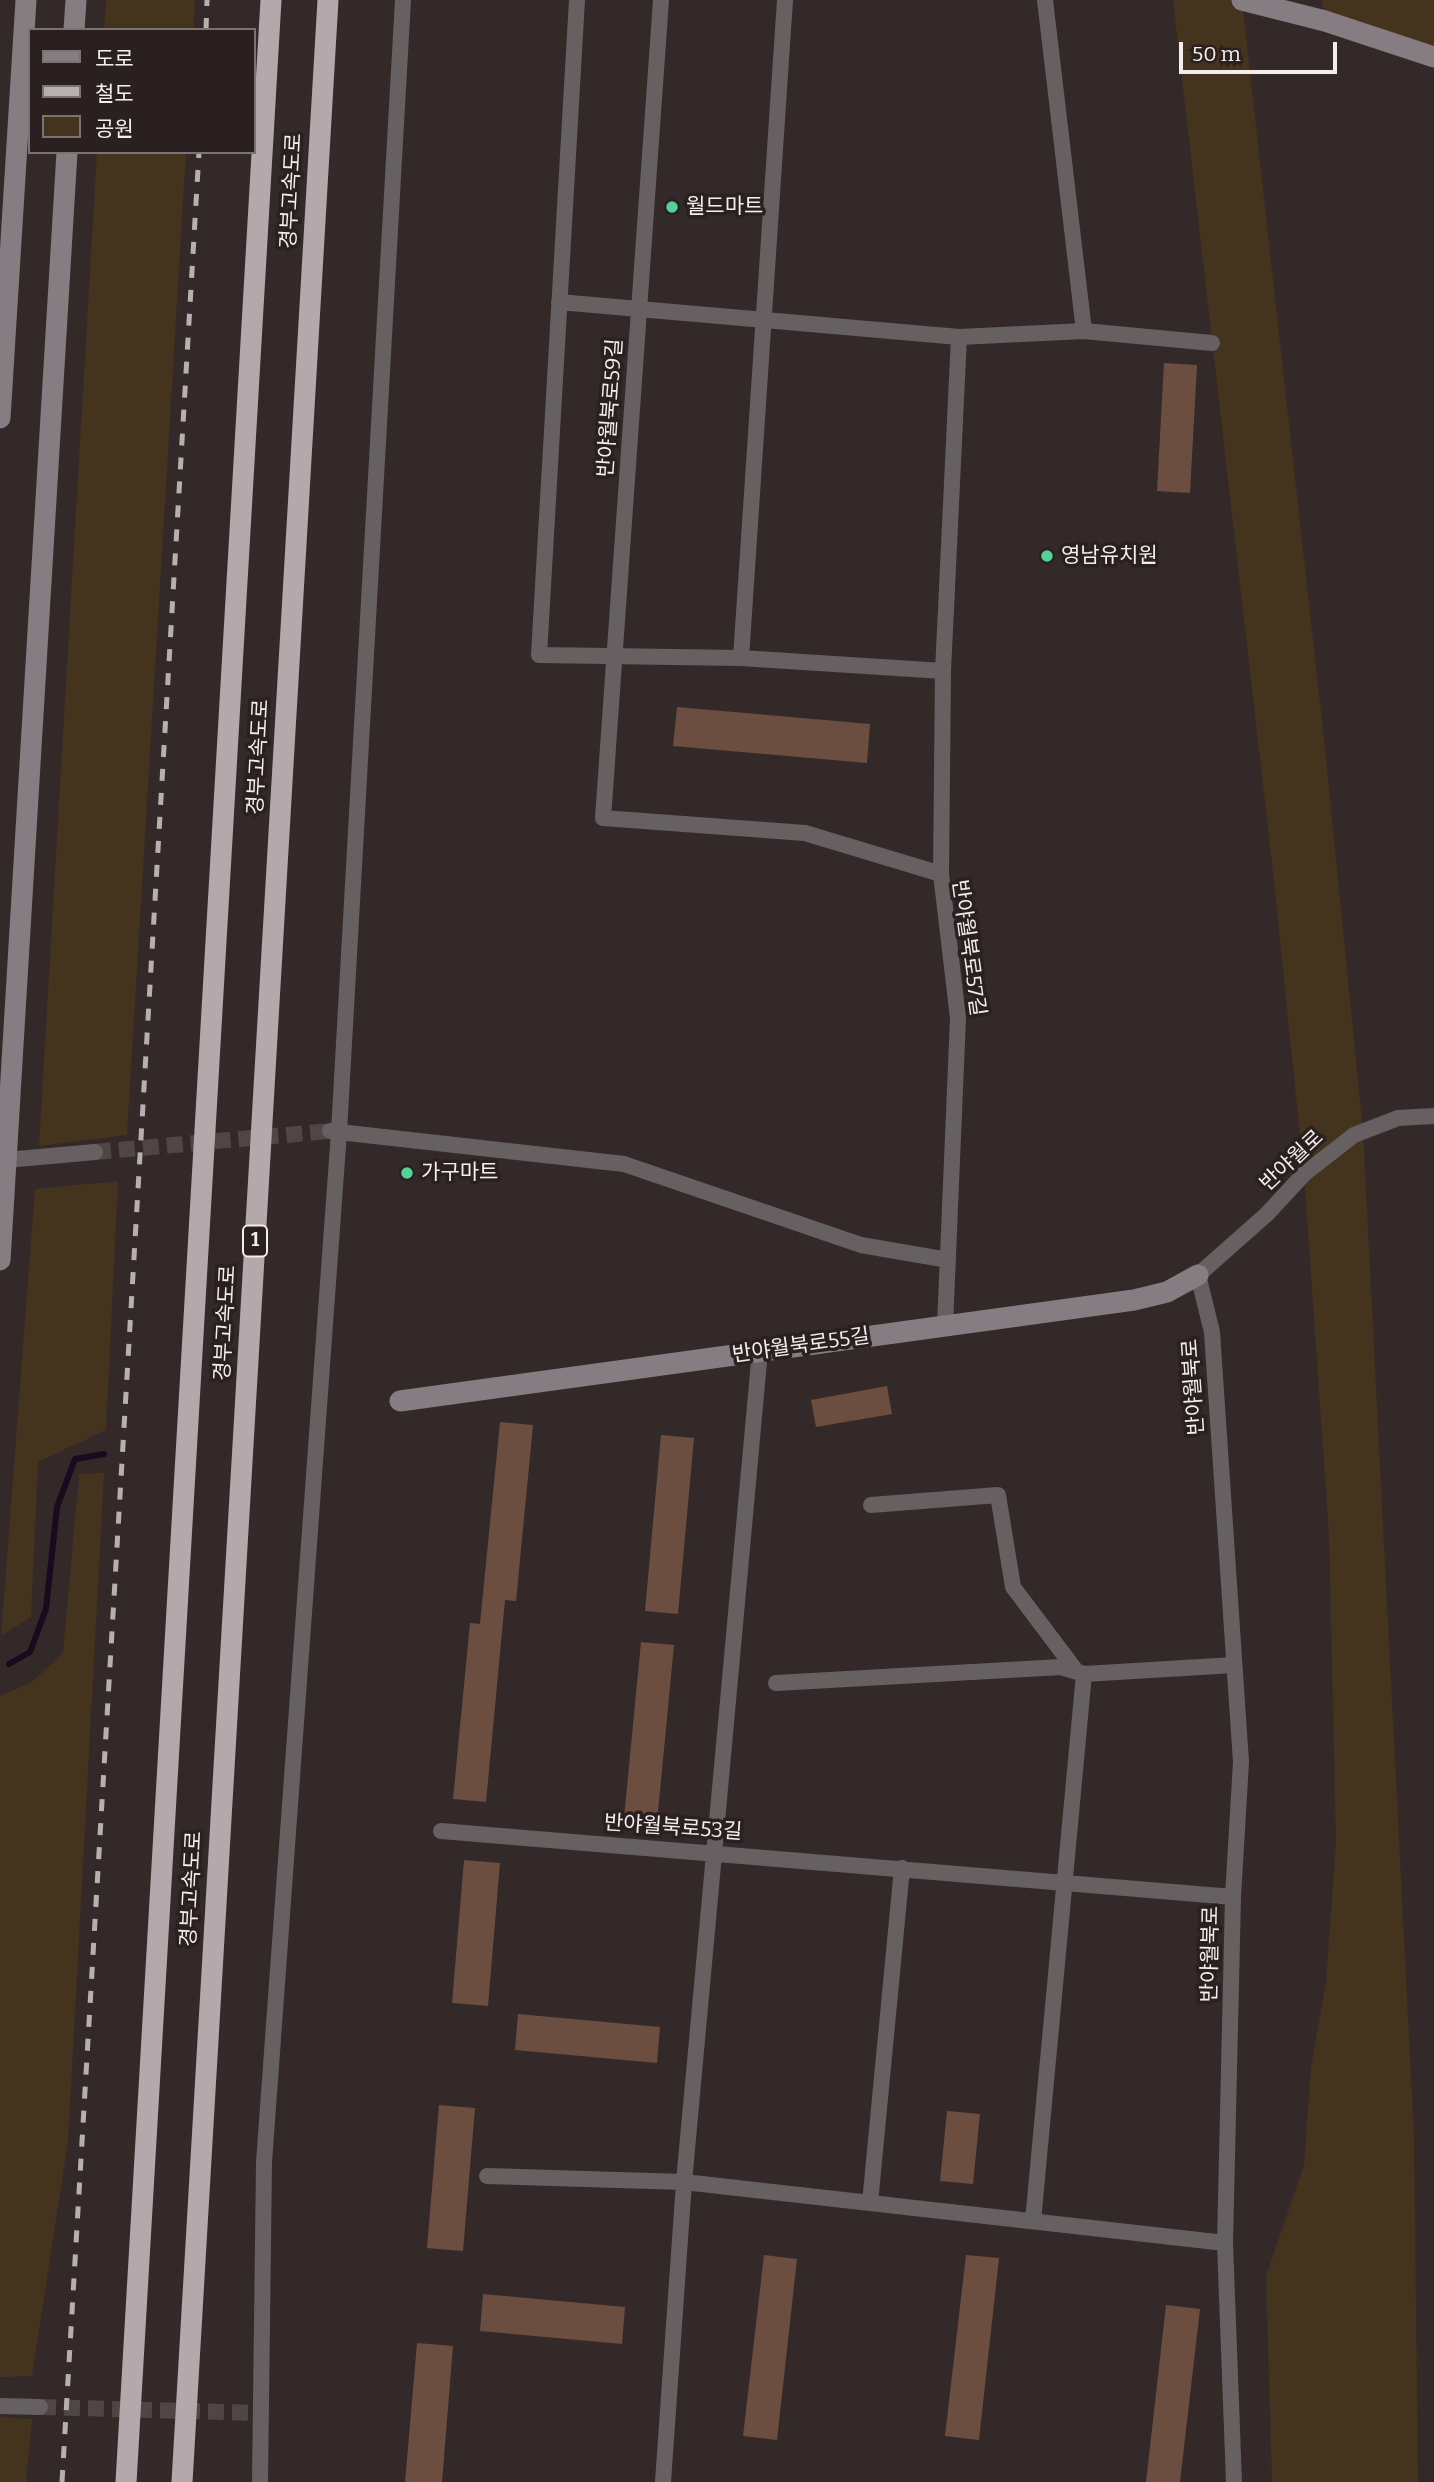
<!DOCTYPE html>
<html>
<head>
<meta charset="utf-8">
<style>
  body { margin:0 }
  #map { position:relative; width:1434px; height:2482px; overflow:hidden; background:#342929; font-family:Bitter,"Noto Sans KR",serif }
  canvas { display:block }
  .legend { position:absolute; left:28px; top:28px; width:228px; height:126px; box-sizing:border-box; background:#2a2020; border:2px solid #7b7272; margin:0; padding:9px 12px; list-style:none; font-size:21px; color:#f4eded }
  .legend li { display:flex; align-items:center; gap:14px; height:35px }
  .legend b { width:35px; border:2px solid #7b7272 }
  .scale { position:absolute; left:1179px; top:42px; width:158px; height:32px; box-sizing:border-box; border:4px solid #f4eded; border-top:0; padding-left:9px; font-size:21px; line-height:24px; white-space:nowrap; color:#f4eded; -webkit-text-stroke:5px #2a2020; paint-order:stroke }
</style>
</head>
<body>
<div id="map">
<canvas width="1434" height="2482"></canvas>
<ul class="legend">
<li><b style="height:9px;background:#857d81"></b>도로</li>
<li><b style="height:9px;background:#b8afaf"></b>철도</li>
<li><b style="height:19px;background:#44331d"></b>공원</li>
</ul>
<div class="scale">50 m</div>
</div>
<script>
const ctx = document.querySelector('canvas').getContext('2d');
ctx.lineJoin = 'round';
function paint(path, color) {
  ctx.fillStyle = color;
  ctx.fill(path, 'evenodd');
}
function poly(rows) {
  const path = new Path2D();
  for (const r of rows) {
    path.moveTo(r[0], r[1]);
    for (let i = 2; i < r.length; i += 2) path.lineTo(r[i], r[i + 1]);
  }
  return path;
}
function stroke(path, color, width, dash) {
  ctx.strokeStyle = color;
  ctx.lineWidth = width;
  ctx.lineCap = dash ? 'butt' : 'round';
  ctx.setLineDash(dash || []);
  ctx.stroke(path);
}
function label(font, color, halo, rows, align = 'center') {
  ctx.font = font + ' Bitter,"Noto Sans KR",serif';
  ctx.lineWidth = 7;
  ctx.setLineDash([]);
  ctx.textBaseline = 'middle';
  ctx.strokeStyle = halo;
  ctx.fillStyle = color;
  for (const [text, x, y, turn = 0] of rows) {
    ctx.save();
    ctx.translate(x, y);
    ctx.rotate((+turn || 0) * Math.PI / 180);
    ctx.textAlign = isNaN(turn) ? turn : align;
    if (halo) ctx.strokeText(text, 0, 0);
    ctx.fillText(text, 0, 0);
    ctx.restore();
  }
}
paint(poly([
  [106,0,195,0,193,30,104,30],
  [1173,0,1242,0,1325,748,1363,1132,1414,2135,1418,2482,1272,2482,1266,2276,1304,2165,1311,2067,1326,1982,1336,1843,1329,1535,1304,1174,1273,872],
  [1322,0,1434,0,1434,57,1325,21],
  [97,152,186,152,127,1135,39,1146],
  [118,1181,106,1430,38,1462,31,1617,1,1636,35,1189],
  [104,1473,68,2142,32,2376,0,2377,0,1696,32,1682,63,1653,79,1474],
  [0,2417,32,2419,26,2482,0,2482]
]), '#44331d');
stroke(poly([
  [9,1664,30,1652,46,1609,57,1507,75,1459,104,1454]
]), '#1a0a1d', 6);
paint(poly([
  [1164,363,1197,365,1190,493,1157,491],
  [677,707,870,724,867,763,673,746],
  [887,1386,892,1414,816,1427,811,1400],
  [500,1422,533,1425,516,1601,505,1600,486,1802,453,1799,470,1623,480,1624],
  [661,1435,694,1438,678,1614,645,1611],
  [641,1642,674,1645,657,1822,624,1818],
  [464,1860,500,1863,488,2006,452,2003],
  [518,2014,660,2027,657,2063,515,2050],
  [439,2105,475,2108,463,2251,427,2248],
  [947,2111,980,2114,973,2184,940,2181],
  [764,2255,797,2259,777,2440,743,2436],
  [966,2255,999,2258,979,2440,945,2436],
  [483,2294,625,2307,622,2344,480,2331],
  [1166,2305,1200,2309,1180,2482,1146,2482],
  [417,2343,453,2346,442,2482,405,2482]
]), '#6b4e40');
stroke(poly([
  [95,1152,330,1131],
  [40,2407,261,2413]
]), '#514646', 16, [16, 8]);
stroke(poly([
  [577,0,539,655,741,658],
  [661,0,603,818,805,833,941,874,958,1018,945,1326],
  [785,0,741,658,943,671],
  [1045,0,1084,331],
  [559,302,959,337],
  [941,874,943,671,959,337,1084,331,1212,343],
  [330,1131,624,1164,861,1245,948,1260],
  [6,1160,95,1152],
  [871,1505,998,1495,1013,1587,1077,1672],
  [776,1683,1061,1667,1084,1674,1234,1665],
  [441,1831,1233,1897],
  [487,2176,684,2182,1225,2243],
  [870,2203,902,1868],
  [1033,2221,1084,1674],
  [0,2406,40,2407],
  [260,2482,264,2162,339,1132,403,0],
  [663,2482,684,2182,760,1351],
  [1234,2482,1225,2243,1233,1897,1241,1762,1212,1332,1198,1275,1267,1214,1304,1174,1354,1135,1398,1118,1434,1116]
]), '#666063', 16);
stroke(poly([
  [1242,0,1325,21,1434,57],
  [74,30,76,0],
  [0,418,26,0],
  [0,1260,67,152],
  [400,1401,1134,1300,1167,1292,1198,1275]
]), '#857d81', 21);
stroke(poly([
  [126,2482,271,0],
  [182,2482,328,0]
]), '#b4a8ad', 21);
stroke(poly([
  [206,30,207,0],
  [62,2482,199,152]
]), '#b8afaf', 5, [12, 12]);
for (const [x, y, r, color] of [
  [672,207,7,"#53d396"],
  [1047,556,7,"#53d396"],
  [407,1173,7,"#53d396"]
]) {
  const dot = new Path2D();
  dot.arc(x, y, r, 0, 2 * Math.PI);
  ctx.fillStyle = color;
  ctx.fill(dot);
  stroke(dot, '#2a2020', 2.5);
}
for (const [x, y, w] of [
  [255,1241,24]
]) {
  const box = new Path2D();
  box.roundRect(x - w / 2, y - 15.5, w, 31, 5);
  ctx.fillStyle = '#2a2020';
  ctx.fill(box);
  stroke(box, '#f4eded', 2);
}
label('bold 19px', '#f4eded', null, [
  ["1",255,1241]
]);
label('21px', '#f4eded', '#2a2020', [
  ["경부고속도로",292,191,-87],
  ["반야월북로59길",611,408,-86],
  ["경부고속도로",259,757,-87],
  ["반야월북로57길",968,948,82],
  ["반야월로",1292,1161,-43],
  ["경부고속도로",226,1323,-87],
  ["반야월북로55길",801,1346,-8],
  ["반야월북로",1194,1387,-94],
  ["반야월북로53길",673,1828,4],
  ["경부고속도로",192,1889,-87],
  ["반야월북로",1211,1954,-89]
]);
label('21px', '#f4eded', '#2a2020', [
  ["월드마트",686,207],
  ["영남유치원",1061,556],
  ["가구마트",421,1173]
], 'left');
</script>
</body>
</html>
